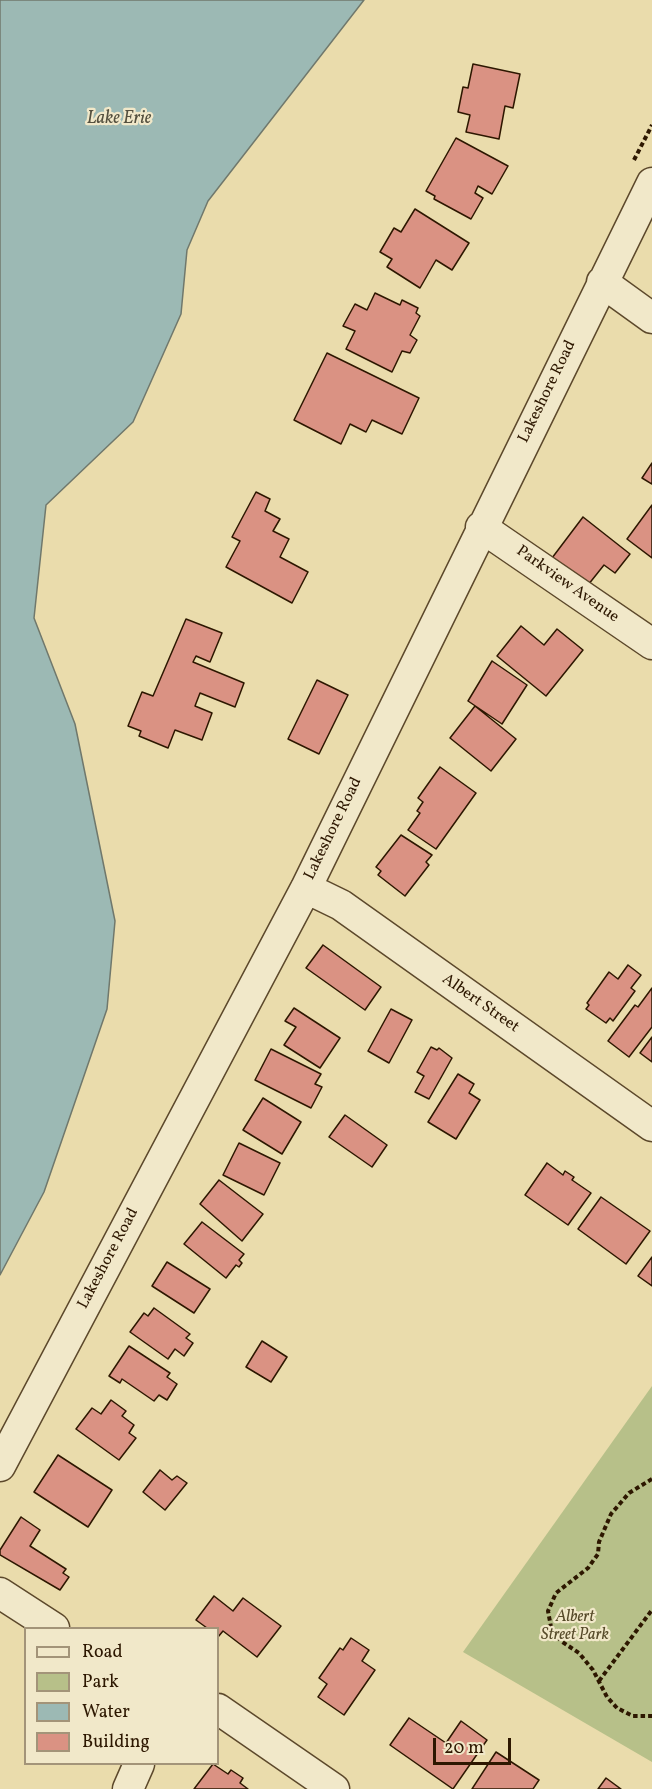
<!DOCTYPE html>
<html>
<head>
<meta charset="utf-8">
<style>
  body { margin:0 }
  #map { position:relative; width:652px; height:1789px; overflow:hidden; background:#eadcac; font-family:Vollkorn,serif }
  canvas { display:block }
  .legend { position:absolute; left:24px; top:1627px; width:195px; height:138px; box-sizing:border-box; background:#f1e8c9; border:2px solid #a39479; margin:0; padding:8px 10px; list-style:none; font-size:18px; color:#2d1700 }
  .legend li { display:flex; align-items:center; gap:12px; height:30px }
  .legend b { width:30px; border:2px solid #a39479 }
  .scale { position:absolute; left:433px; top:1738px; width:78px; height:27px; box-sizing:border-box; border:3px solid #2d1700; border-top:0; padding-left:8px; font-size:18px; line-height:21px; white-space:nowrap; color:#2d1700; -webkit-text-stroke:4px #f1e8c9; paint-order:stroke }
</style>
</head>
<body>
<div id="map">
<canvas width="652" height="1789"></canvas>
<ul class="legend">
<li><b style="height:8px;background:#f1e8c9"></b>Road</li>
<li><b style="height:16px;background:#b7c089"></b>Park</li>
<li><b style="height:16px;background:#9cb9b4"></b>Water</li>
<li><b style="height:16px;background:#da9283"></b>Building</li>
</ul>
<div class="scale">20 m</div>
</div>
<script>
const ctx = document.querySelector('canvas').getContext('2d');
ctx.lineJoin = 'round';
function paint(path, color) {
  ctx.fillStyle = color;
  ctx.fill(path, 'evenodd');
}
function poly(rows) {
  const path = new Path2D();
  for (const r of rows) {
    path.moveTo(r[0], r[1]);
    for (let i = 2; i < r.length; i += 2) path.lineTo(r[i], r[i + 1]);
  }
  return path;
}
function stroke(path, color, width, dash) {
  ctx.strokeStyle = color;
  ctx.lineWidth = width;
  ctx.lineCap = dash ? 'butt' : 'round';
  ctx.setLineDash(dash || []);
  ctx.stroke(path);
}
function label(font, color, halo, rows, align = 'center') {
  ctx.font = font + ' Vollkorn,serif';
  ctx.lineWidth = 4.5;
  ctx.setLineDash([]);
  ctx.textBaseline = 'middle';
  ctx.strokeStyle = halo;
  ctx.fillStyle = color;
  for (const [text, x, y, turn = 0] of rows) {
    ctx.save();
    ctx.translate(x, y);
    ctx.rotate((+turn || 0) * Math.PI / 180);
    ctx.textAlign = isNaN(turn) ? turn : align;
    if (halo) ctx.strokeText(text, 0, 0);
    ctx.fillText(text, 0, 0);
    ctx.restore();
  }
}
paint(poly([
  [652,1386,652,1762,463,1652]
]), '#b7c089');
const water = poly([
  [0,0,364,0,208,201,187,250,181,314,133,422,46,505,34,618,75,724,115,921,107,1009,44,1192,0,1275,0,0]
]);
paint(water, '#9cb9b4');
stroke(water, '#70786c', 1.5);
const building = poly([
  [473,64,520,74,513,108,505,106,499,139,466,132,470,115,458,112,463,87,468,88,473,64],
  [456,138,508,166,492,194,478,186,475,193,483,198,471,219,434,199,435,196,426,191,456,138],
  [415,209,469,243,452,270,436,260,420,288,387,267,392,259,380,252,394,228,401,232,415,209],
  [375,293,400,305,402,300,418,308,416,313,420,316,410,335,417,340,410,353,402,351,392,372,346,349,355,331,343,326,355,304,367,310,375,293],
  [327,353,419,398,402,434,372,420,366,432,350,424,341,444,294,420,327,353],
  [652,463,652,484,642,478,652,463],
  [256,492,270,499,265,511,280,519,273,531,289,539,280,557,308,572,292,603,226,567,240,541,232,537,256,492],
  [652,505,652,558,627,539,652,505],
  [583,517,630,554,615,573,604,565,588,585,552,558,583,517],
  [186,619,222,633,210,662,196,656,193,662,244,683,235,707,200,693,195,706,212,713,202,740,175,730,168,748,139,736,141,731,128,726,142,692,153,696,186,619],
  [521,626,544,645,557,629,583,650,546,696,497,656,521,626],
  [492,661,527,685,502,724,468,701,492,661],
  [317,680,348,695,319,754,288,739,317,680],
  [475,706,516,739,491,771,450,738,475,706],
  [440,767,476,793,436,849,408,830,420,813,417,811,423,802,418,798,440,767],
  [401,835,432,855,426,862,429,865,405,896,378,875,381,871,376,867,401,835],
  [323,945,381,987,365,1010,306,968,323,945],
  [628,965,641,975,631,988,635,991,613,1021,610,1018,606,1023,586,1009,589,1005,587,1003,609,972,618,979,628,965],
  [652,988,652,1027,629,1057,608,1041,635,1005,638,1007,652,988],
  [294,1008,340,1038,320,1068,284,1045,296,1027,285,1021,294,1008],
  [391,1009,412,1020,389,1063,368,1051,391,1009],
  [652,1037,652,1062,640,1053,652,1037],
  [431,1047,437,1050,439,1048,452,1058,429,1099,415,1092,424,1076,417,1072,431,1047],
  [271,1049,321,1074,315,1084,322,1087,311,1108,255,1080,271,1049],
  [458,1074,474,1084,469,1093,480,1100,456,1139,428,1122,458,1074],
  [263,1098,301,1122,282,1154,243,1130,263,1098],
  [345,1115,387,1145,372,1167,329,1137,345,1115],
  [239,1143,280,1163,264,1195,223,1175,239,1143],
  [547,1163,563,1175,565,1171,574,1177,572,1180,591,1193,568,1225,525,1195,547,1163],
  [219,1180,263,1214,242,1241,200,1204,219,1180],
  [601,1197,650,1231,626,1264,578,1229,601,1197],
  [202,1222,244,1254,239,1260,242,1263,239,1267,236,1265,226,1278,184,1244,202,1222],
  [652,1257,652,1286,638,1276,652,1257],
  [167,1262,210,1289,194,1313,152,1286,167,1262],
  [154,1308,190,1334,186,1338,193,1343,184,1356,175,1349,168,1359,130,1332,144,1313,148,1316,154,1308],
  [262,1341,287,1357,271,1382,246,1367,262,1341],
  [129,1346,170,1373,167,1377,177,1384,167,1400,159,1395,154,1401,122,1379,120,1383,109,1376,129,1346],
  [111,1400,126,1411,122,1416,134,1425,129,1433,136,1438,119,1460,76,1429,92,1408,101,1414,111,1400],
  [58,1455,112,1490,88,1527,34,1492,58,1455],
  [160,1470,172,1480,177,1476,187,1483,165,1510,143,1492,160,1470],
  [21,1517,40,1530,30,1546,66,1569,63,1573,69,1577,60,1590,0,1555,0,1550,21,1517],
  [214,1596,233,1611,243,1598,281,1626,257,1657,223,1631,218,1637,218,1628,207,1628,196,1620,214,1596],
  [351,1638,369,1650,362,1661,375,1670,344,1715,318,1697,327,1684,319,1678,340,1648,343,1650,351,1638],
  [409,1718,446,1743,461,1721,487,1740,453,1789,390,1745,409,1718],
  [496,1752,539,1780,533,1789,472,1789,496,1752],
  [213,1764,228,1774,231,1770,243,1778,240,1783,248,1789,194,1789,213,1764],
  [606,1778,621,1789,598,1789,606,1778]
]);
paint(building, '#da9283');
stroke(building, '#2d1700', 1.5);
const street = poly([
  [602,282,652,318],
  [481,527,652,644],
  [306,888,341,905,652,1126],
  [0,1466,306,888,652,183],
  [0,1593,54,1628],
  [218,1709,334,1789],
  [128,1789,139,1764]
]);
stroke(street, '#5c482b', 33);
stroke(poly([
  [634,160,652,125],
  [652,1479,629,1493,611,1514,599,1542,598,1554,588,1568,556,1593,548,1611,551,1627,561,1641,579,1653,593,1670,607,1697,617,1708,633,1716,652,1716],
  [599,1681,652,1610]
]), '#2d1700', 4, [4.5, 3]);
stroke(street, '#f1e8c9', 30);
label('16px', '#2d1700', '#f1e8c9', [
  ["Lakeshore Road",548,392,-64],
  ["Parkview Avenue",567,585,35],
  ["Lakeshore Road",334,829,-64],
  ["Albert Street",480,1004,35],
  ["Lakeshore Road",109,1259,-62]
]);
label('italic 16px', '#564a29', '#f1e8c9', [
  ["Albert",575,1618],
  ["Street Park",575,1636]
]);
label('italic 18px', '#54503f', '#f1e8c9', [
  ["Lake Erie",119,120]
]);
</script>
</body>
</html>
